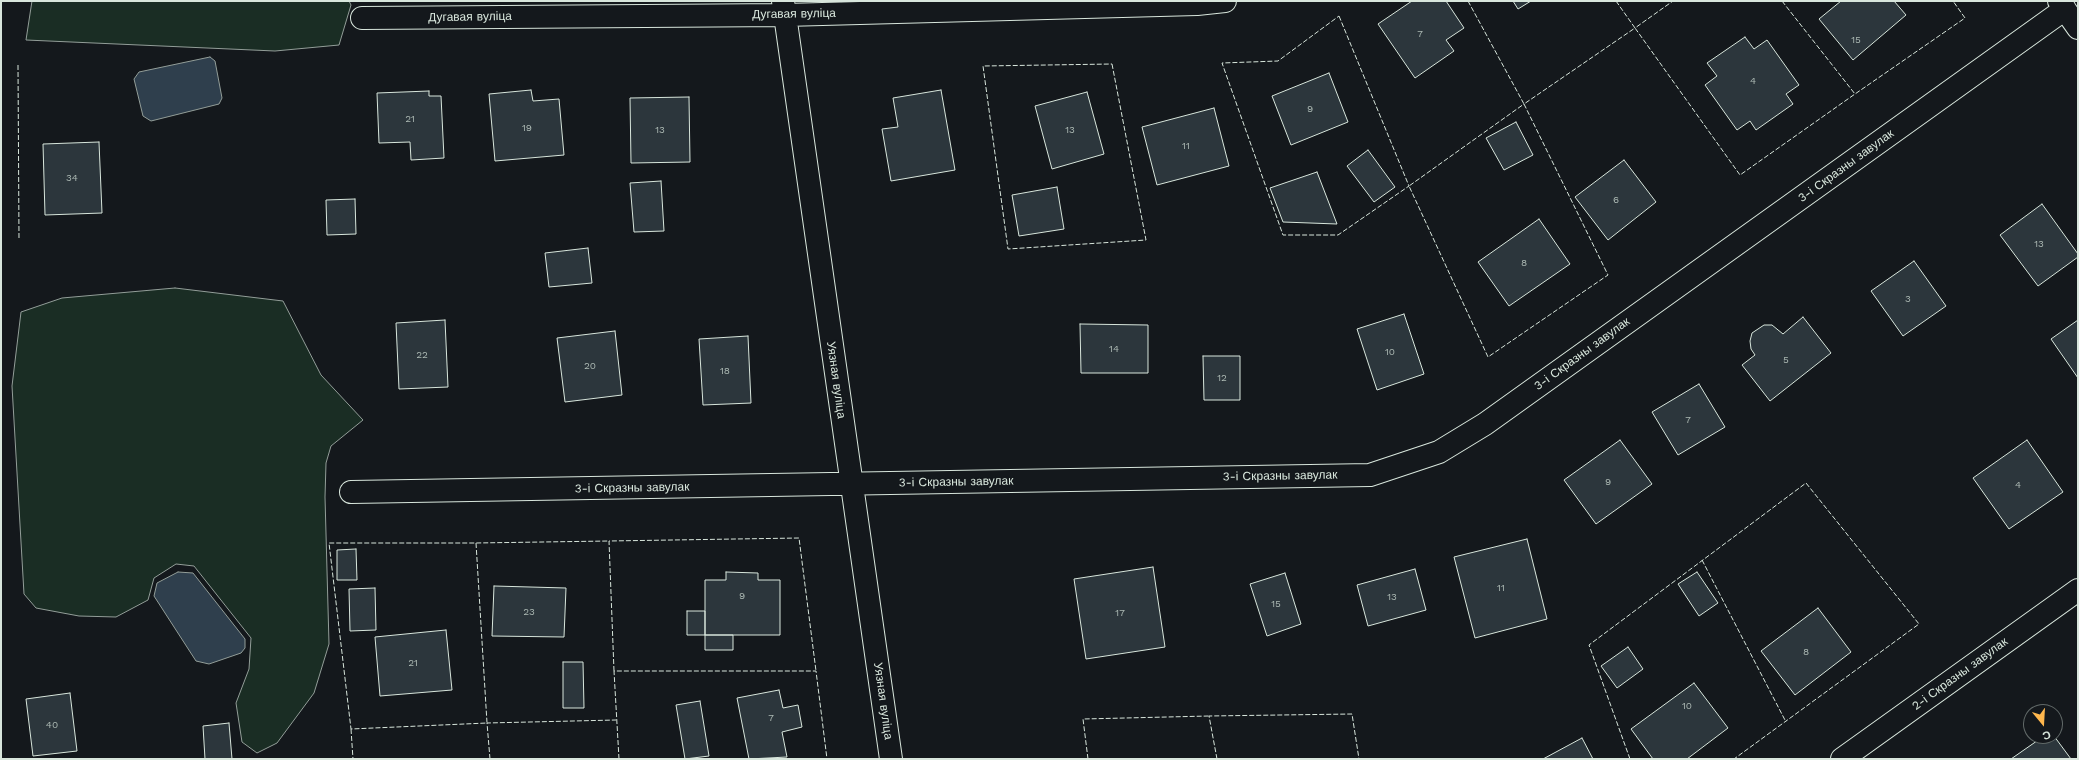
<!DOCTYPE html>
<html>
<head>
<meta charset="utf-8">
<style>
  body { margin:0 }
  #map { position:relative; width:2079px; height:760px; overflow:hidden; background:#14181c; font-family:"Work Sans",sans-serif }
  canvas { display:block }
  .frame { position:absolute; inset:0; border:2px solid #d8e6dc; pointer-events:none }
  .north { position:absolute; left:2023px; top:704px; width:40px; height:40px; box-sizing:border-box; background:#14181c; border:1px solid #626a69; border-radius:50%; rotate:162deg; font-size:11px; font-weight:700; line-height:16px; text-align:center; color:#d8e6dc }
  .north::after { content:''; display:block; margin:auto; width:14px; height:18px; background:#ffb74d; clip-path:polygon(50% 0,100% 100%,50% 72%,0 100%) }
</style>
</head>
<body>
<div id="map">
<canvas width="2079" height="760"></canvas>
<div class="frame"></div>
<div class="north">С</div>
</div>
<script>
const ctx = document.querySelector('canvas').getContext('2d');
ctx.lineJoin = 'round';
function paint(path, color) {
  ctx.fillStyle = color;
  ctx.fill(path, 'evenodd');
}
function poly(rows) {
  const path = new Path2D();
  for (const r of rows) {
    path.moveTo(r[0], r[1]);
    for (let i = 2; i < r.length; i += 2) path.lineTo(r[i], r[i + 1]);
  }
  return path;
}
function stroke(path, color, width, dash) {
  ctx.strokeStyle = color;
  ctx.lineWidth = width;
  ctx.lineCap = dash ? 'butt' : 'round';
  ctx.setLineDash(dash || []);
  ctx.stroke(path);
}
function label(font, color, halo, rows, align = 'center') {
  ctx.font = font + ' "Work Sans",sans-serif';
  ctx.lineWidth = 3;
  ctx.setLineDash([]);
  ctx.textBaseline = 'middle';
  ctx.strokeStyle = halo;
  ctx.fillStyle = color;
  for (const [text, x, y, turn = 0] of rows) {
    ctx.save();
    ctx.translate(x, y);
    ctx.rotate((+turn || 0) * Math.PI / 180);
    ctx.textAlign = isNaN(turn) ? turn : align;
    if (halo) ctx.strokeText(text, 0, 0);
    ctx.fillText(text, 0, 0);
    ctx.restore();
  }
}
const green = poly([
  [32,1,349,1,351,5,339,45,275,51,26,40,32,1],
  [175,288,283,301,321,375,363,420,331,446,326,463,325,497,329,644,314,693,277,743,257,753,242,742,236,703,249,669,251,638,194,566,176,564,154,578,148,600,116,617,79,616,36,608,24,594,12,386,21,312,62,298,175,288]
]);
paint(green, '#1a2d24');
stroke(green, '#939e99', 1);
const water = poly([
  [210,57,215,61,222,98,219,104,151,121,143,116,134,79,139,72,210,57],
  [178,572,193,573,245,639,245,648,241,653,209,664,196,661,154,596,157,583,178,572]
]);
paint(water, '#2f3f4d');
stroke(water, '#939e99', 1);
const building = poly([
  [1412,1,1446,1,1464,28,1446,40,1454,51,1415,78,1378,24,1412,1],
  [1513,1,1531,1,1518,9,1513,1],
  [1841,1,1894,1,1906,15,1853,60,1819,19,1841,1],
  [1745,37,1754,49,1767,40,1799,85,1786,94,1793,104,1756,130,1750,121,1737,130,1705,85,1717,76,1707,63,1745,37],
  [1329,73,1348,122,1291,145,1272,96,1329,73],
  [531,90,533,101,559,99,564,155,495,161,489,94,531,90],
  [941,90,955,170,891,181,882,129,898,127,893,98,941,90],
  [429,91,429,96,441,96,444,158,411,160,410,142,379,143,377,93,429,91],
  [1087,92,1104,154,1052,169,1035,106,1087,92],
  [689,97,690,162,631,163,630,98,689,97],
  [1214,108,1229,166,1157,185,1142,127,1214,108],
  [1516,122,1533,155,1504,170,1486,138,1516,122],
  [99,142,102,213,45,215,43,144,99,142],
  [1368,150,1395,187,1374,202,1347,166,1368,150],
  [1624,160,1656,202,1608,240,1575,197,1624,160],
  [1317,172,1337,224,1283,222,1270,188,1317,172],
  [661,181,664,231,634,232,630,183,661,181],
  [1057,187,1064,229,1019,236,1012,195,1057,187],
  [355,199,356,234,327,235,326,200,355,199],
  [2042,204,2078,254,2078,257,2038,286,2000,235,2042,204],
  [1539,219,1570,264,1509,306,1478,262,1539,219],
  [588,248,592,283,549,287,545,253,588,248],
  [1914,261,1946,306,1903,336,1871,291,1914,261],
  [1404,314,1424,374,1377,390,1357,329,1404,314],
  [1803,317,1831,353,1770,401,1742,365,1755,355,1751,349,1750,341,1752,333,1764,325,1772,325,1783,334,1803,317],
  [445,320,448,387,399,389,396,323,445,320],
  [2078,320,2078,378,2051,339,2078,320],
  [1080,324,1148,325,1148,373,1081,373,1080,324],
  [615,331,622,395,565,402,557,338,615,331],
  [748,336,751,403,703,405,699,339,748,336],
  [1203,356,1240,356,1240,400,1204,400,1203,356],
  [1699,384,1725,427,1678,455,1652,412,1699,384],
  [1620,440,1652,484,1596,524,1564,480,1620,440],
  [2027,440,2063,492,2009,529,1973,478,2027,440],
  [1527,539,1547,619,1475,638,1454,557,1527,539],
  [356,549,357,580,337,580,337,550,356,549],
  [1153,567,1165,647,1086,659,1074,579,1153,567],
  [1415,569,1426,610,1368,626,1357,585,1415,569],
  [726,572,758,573,758,580,780,580,780,635,705,635,705,580,726,580,726,572],
  [1697,572,1718,603,1699,616,1678,584,1697,572],
  [1285,573,1301,624,1267,636,1250,584,1285,573],
  [494,586,566,588,564,637,492,636,494,586],
  [375,588,376,630,350,631,349,589,375,588],
  [1818,608,1851,652,1795,695,1761,651,1818,608],
  [687,611,705,611,705,635,687,635,687,611],
  [446,630,452,690,380,696,375,637,446,630],
  [705,635,733,635,733,650,705,650,705,635],
  [1628,647,1643,669,1617,688,1601,666,1628,647],
  [563,662,583,662,584,708,563,708,563,662],
  [1694,683,1728,728,1687,759,1653,759,1631,729,1694,683],
  [779,690,783,708,798,705,802,727,782,732,787,757,749,759,737,698,779,690],
  [70,693,77,751,33,756,26,699,70,693],
  [700,701,709,756,685,759,676,705,700,701],
  [229,723,232,759,205,759,203,726,229,723],
  [2044,736,2054,736,2071,759,2011,759,2044,736],
  [1582,738,1593,759,1543,759,1582,738]
]);
paint(building, '#2c363c');
stroke(building, '#d8e6dc', 1);
const minor = poly([
  [783,1,891,759],
  [2059,1,2078,28],
  [362,18,785,15,1197,4,1225,1],
  [351,492,1370,475,1439,452,1485,424,2065,9],
  [1842,759,2078,590]
]);
stroke(minor, '#d8e6dc', 24);
stroke(minor, '#14181c', 22);
stroke(poly([
  [1468,1,1524,104,1635,28,1740,175,1855,94],
  [1616,1,1635,28,1673,1],
  [1782,1,1855,94,1965,18,1953,1],
  [1339,16,1409,186,1338,235,1283,235,1222,63,1278,61,1339,16],
  [1112,64,1146,240,1008,249,983,66,1112,64],
  [18,65,19,239],
  [1524,104,1608,275,1488,357,1409,186,1524,104],
  [476,543,487,723,351,729,329,543,476,543,609,541],
  [1702,560,1786,722],
  [614,671,609,541,799,538,816,671],
  [351,729,353,759],
  [490,759,487,723,616,720],
  [619,759,614,671,816,671,827,759],
  [1088,759,1083,719,1209,716],
  [1217,759,1209,716,1352,714,1359,759],
  [1630,759,1589,645,1806,483,1919,624,1734,759]
]), '#d8e6dc', 1, [5, 2]);
label('10px', '#adbab4', null, [
  ["7",1420,34],
  ["15",1856,40],
  ["4",1753,81],
  ["9",1310,109],
  ["21",410,119],
  ["19",527,128],
  ["13",660,130],
  ["13",1070,130],
  ["11",1186,146],
  ["34",72,178],
  ["6",1616,200],
  ["13",2039,244],
  ["8",1524,263],
  ["3",1908,299],
  ["14",1114,349],
  ["10",1390,352],
  ["22",422,355],
  ["5",1786,360],
  ["20",590,366],
  ["18",725,371],
  ["12",1222,378],
  ["7",1688,420],
  ["9",1608,482],
  ["4",2018,485],
  ["11",1501,588],
  ["9",742,596],
  ["13",1392,597],
  ["15",1276,604],
  ["23",529,612],
  ["17",1120,613],
  ["8",1806,652],
  ["21",413,663],
  ["10",1687,706],
  ["7",771,718],
  ["40",52,725]
]);
label('12px', '#d8e6dc', '#14181c', [
  ["Дугавая вуліца",794,14,-1],
  ["Дугавая вуліца",470,17,-1],
  ["3-і Скразны завулак",1846,166,-36],
  ["3-і Скразны завулак",1582,354,-36],
  ["Уязная вуліца",836,380,82],
  ["3-і Скразны завулак",1280,476,-1],
  ["3-і Скразны завулак",956,482,-1],
  ["3-і Скразны завулак",632,488,-1],
  ["2-і Скразны завулак",1960,674,-36],
  ["Уязная вуліца",883,701,82]
]);
</script>
</body>
</html>
